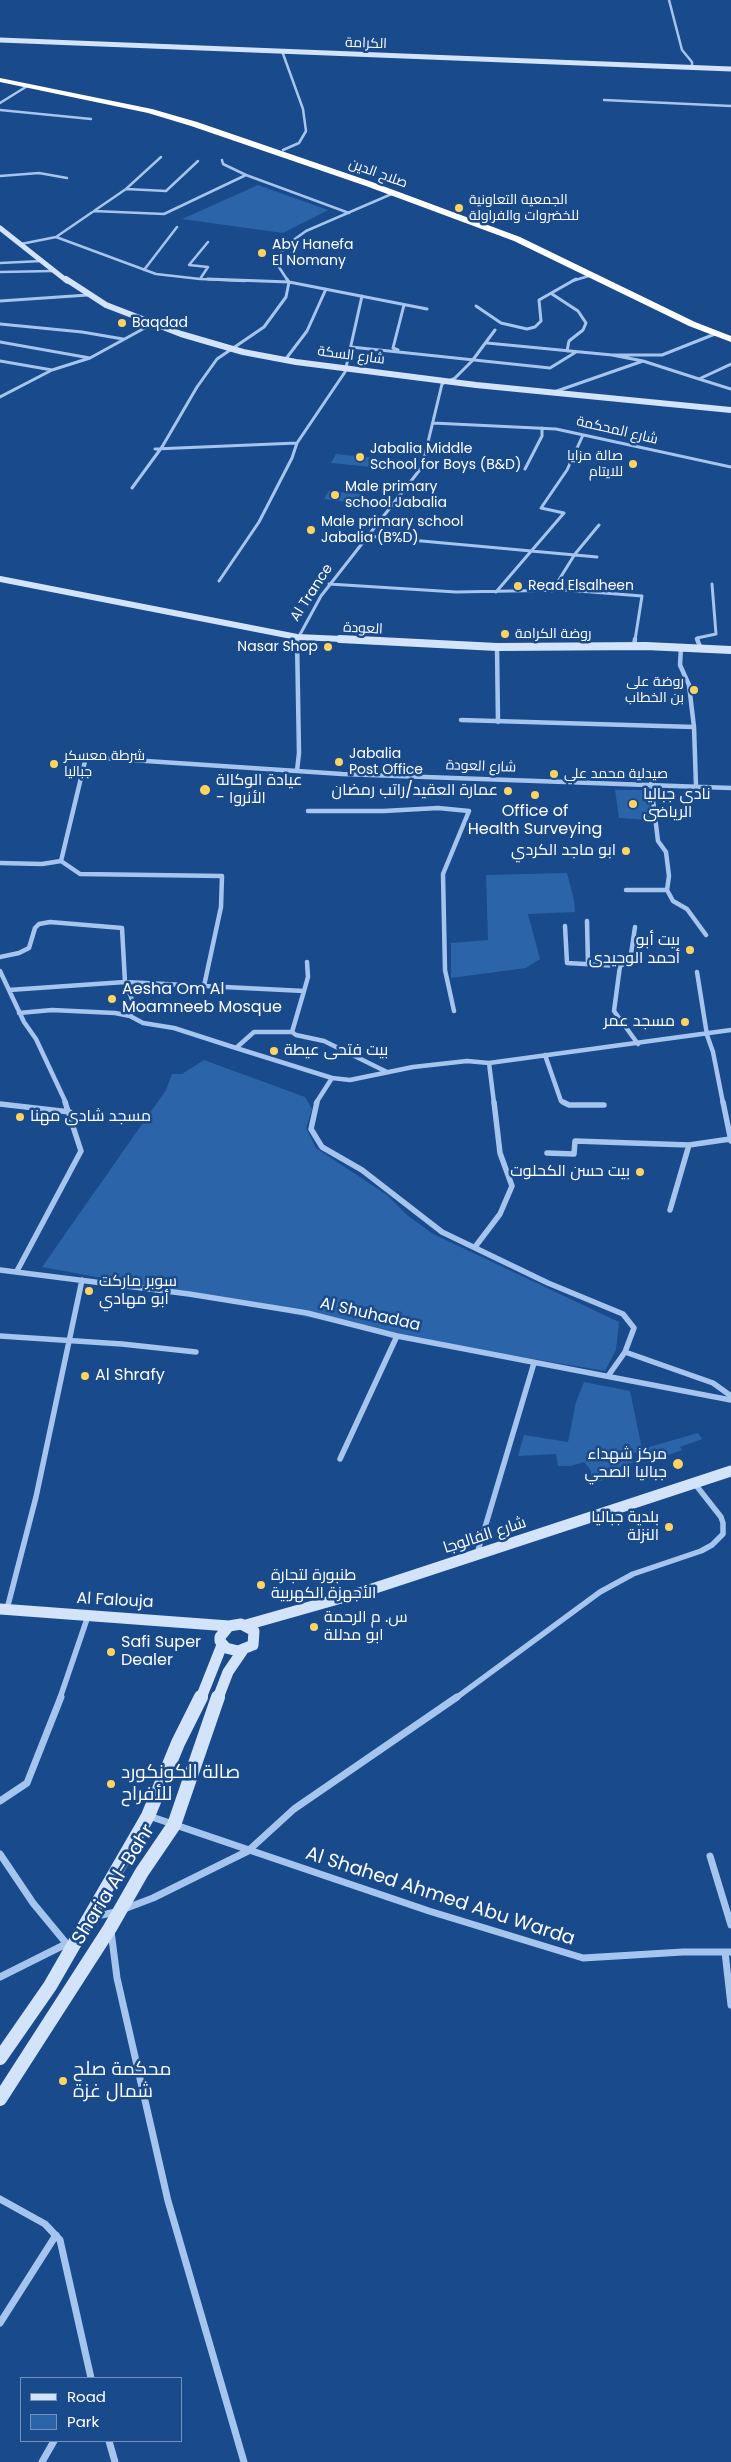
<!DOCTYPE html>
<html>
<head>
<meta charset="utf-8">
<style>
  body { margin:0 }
  #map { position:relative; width:731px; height:2462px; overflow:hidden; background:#194a8c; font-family:Poppins,sans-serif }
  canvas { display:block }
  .legend { position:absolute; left:20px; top:2377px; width:162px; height:65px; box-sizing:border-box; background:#194a8c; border:1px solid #7592ba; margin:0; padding:6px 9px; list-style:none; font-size:15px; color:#fff }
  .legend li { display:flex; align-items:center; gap:10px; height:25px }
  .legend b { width:25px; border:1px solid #7592ba }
</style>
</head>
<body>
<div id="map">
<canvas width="731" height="2462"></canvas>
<ul class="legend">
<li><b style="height:6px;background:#d2e3fa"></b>Road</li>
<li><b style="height:14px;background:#2c64aa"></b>Park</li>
</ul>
</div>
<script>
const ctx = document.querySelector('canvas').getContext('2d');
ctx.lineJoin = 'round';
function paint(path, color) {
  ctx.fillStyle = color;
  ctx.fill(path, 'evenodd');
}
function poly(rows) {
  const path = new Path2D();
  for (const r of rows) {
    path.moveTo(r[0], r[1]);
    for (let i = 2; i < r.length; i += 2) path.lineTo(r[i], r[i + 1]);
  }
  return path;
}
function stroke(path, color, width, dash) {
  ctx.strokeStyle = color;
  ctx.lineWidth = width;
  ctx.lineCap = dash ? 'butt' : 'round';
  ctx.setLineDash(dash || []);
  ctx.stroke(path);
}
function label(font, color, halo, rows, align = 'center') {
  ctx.font = font + ' Poppins,Cairo,sans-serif';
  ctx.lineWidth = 5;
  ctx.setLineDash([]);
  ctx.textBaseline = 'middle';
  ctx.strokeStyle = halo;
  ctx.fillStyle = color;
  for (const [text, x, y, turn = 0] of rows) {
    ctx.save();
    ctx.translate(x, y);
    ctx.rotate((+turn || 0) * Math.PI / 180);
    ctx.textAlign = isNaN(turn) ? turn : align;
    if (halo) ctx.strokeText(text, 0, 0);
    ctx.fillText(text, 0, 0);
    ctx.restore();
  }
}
paint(poly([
  [258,185,328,210,283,233,182,219],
  [336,454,376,458,371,467,331,463],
  [329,491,361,494,356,503,324,499],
  [615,790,647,790,652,820,619,818],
  [567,873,574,900,575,912,528,914,540,959,526,968,451,978,451,943,488,940,486,875],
  [204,1060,305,1097,312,1109,306,1128,316,1148,387,1195,407,1215,433,1234,619,1322,616,1350,605,1371,397,1336,245,1304,42,1267,166,1090,172,1074,182,1074],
  [584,1382,630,1391,642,1449,698,1433,702,1439,680,1447,682,1450,655,1460,644,1459,638,1452,629,1454,634,1462,620,1467,621,1470,617,1475,592,1484,591,1471,584,1462,571,1466,558,1466,556,1454,518,1456,524,1435,568,1442,576,1402]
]), '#2c64aa');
stroke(poly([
  [669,0,682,50,692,62,692,67],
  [282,51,303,109,306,131,299,143,283,150],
  [604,100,731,106],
  [0,103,29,85],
  [0,110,91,119],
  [222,160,223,164,246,175],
  [0,176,39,173,67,178],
  [126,189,166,191,198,161],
  [94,211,164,214,246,175,349,213],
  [56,237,156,274,200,279,245,281],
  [21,244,56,237,126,189,161,157],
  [0,263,42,261],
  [144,270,177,227],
  [0,272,53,271],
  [200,279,208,267,189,265,208,242],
  [288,281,277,264,281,253,288,244,306,231,394,193],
  [572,281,592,275]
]), '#a5c5ee', 2.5);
stroke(poly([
  [208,279,289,282,427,309],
  [552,294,578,311,586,323,583,330,569,341,567,351],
  [0,301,88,295],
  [476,306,501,323,527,329,535,327,541,321,539,300,576,279],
  [0,324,82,332,123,339],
  [0,342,90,358],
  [487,343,612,355],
  [351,347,550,368,576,352],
  [398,350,393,348,404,305],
  [285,360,307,331,326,289],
  [0,361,52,370],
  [643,361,699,379,731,364],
  [699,379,731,389],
  [554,392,643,361,612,355,662,355,715,334],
  [0,397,52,370,90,358,152,324],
  [433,423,556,429,731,467],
  [155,449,297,443],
  [525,469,542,436,542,428],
  [132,488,162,447,197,387,217,359,264,327,286,297,289,282,287,279],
  [367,536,597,557],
  [219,581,259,522,292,458,297,443,345,372,362,296],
  [329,584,456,592,566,590,642,596,635,640],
  [552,591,575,554,599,525],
  [496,592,564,513,541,508,567,470,583,435],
  [297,640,321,596,422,467,442,384,455,378,472,361,495,330],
  [698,640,697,638,716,634,712,584]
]), '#a5c5ee', 3);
stroke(poly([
  [697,639,701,649],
  [634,646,635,639],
  [497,647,498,722],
  [681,647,680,665,689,685,694,727,696,786],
  [461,720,694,727],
  [297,771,299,753,297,639],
  [651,784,658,841,666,852,669,876,667,890,673,901,687,909,706,935],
  [308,811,384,811,438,808,469,811,443,874,445,970,454,1011],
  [61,861,80,874,222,876,221,907,204,986],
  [0,863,42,864,61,861,86,757,342,774,731,788],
  [626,890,667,890],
  [587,921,588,964],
  [565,926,567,963,620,966],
  [635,927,630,961,620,966,614,1011,638,1044],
  [0,957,19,953,29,948,35,928,39,924,50,922,122,928,125,982,135,1007,130,1016],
  [0,971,24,1022,36,1039,66,1103],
  [697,972,707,1035,713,1052,723,1103],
  [9,990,125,982,304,991,292,1032],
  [304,991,308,977,307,962],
  [19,1013,52,1010,115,1013,130,1016,143,1023,174,1028,236,1048,254,1032,292,1032,296,1035,324,1041,387,1072],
  [236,1048,332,1078],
  [545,1055,561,1101,565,1103],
  [489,1063,494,1103],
  [316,1103,332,1078,350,1080,413,1067,467,1061,489,1063,731,1030]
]), '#a5c5ee', 4.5);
stroke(poly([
  [317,1102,311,1129,322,1147,362,1170,442,1232,548,1283,623,1314,634,1328,625,1352,608,1376],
  [563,1102,569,1105,604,1105],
  [723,1102,731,1141],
  [0,1104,70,1112],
  [547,1153,574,1154,575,1141,689,1145],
  [670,1210,689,1145,730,1139],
  [475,1247,500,1214,512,1186,500,1153,494,1102],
  [0,1270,189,1294,307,1313,397,1336,731,1400],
  [17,1271,81,1151,65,1102],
  [0,1336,122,1344,196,1352],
  [625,1352,713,1383,731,1396],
  [340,1459,397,1336],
  [477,1554,534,1363],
  [7,1609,36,1497,82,1280],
  [60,1698,88,1616],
  [456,1698,600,1592,633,1574,701,1551,712,1545,723,1534,723,1523,721,1517,695,1484]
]), '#a5c5ee', 5.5);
stroke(poly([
  [0,1801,27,1783,61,1697],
  [149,1816,429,1911,583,1958,683,1952,731,1952],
  [0,1854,33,1903,66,1943],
  [710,1856,731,1925],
  [124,1909,153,1898,248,1851,294,1809,457,1697],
  [92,1917,116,1912],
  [111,1931,117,1978,168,2201,244,2462],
  [725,1952,731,2005],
  [0,1977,66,1944],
  [0,2199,45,2224,60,2240,91,2378],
  [0,2323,56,2235],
  [109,2441,115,2462],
  [42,2462,54,2441]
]), '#a5c5ee', 7);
stroke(poly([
  [0,40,731,69],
  [0,228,67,281]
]), '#d2e3fa', 5);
stroke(poly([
  [66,279,106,305,181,334,243,352,296,362,476,385,731,410],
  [0,579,297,637,365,640]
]), '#d2e3fa', 6);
stroke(poly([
  [340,639,497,647,646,646,731,650]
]), '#d2e3fa', 8);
stroke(poly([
  [0,1609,229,1626],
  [241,1624,254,1631,253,1645,238,1651,226,1648,220,1641,220,1637,229,1626,241,1624],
  [246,1625,366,1591,731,1471],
  [201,1698,222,1645],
  [218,1698,228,1672,243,1650]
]), '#d2e3fa', 11);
stroke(poly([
  [0,2058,50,1986,148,1816,178,1743,201,1697],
  [0,2099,110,1928,142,1872,174,1825,218,1697]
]), '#d2e3fa', 14);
paint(poly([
  [0,78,152,109,197,122,372,182,520,237,695,322,731,336,731,342,689,326,514,241,366,186,191,126,148,113,0,82,0,78]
]), '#fff');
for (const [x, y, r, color] of [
  [459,208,5,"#ffd362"],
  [262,253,5,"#ffd362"],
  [122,323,5,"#ffd362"],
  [360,457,5,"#ffd362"],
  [633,464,5,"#ffd362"],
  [335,495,5,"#ffd362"],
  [311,530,5,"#ffd362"],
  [518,586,5,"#ffd362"],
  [505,634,5,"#ffd362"],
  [328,647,5,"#ffd362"],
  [694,690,5,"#ffd362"],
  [339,762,5,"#ffd362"],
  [54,764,5,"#ffd362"],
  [554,774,5,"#ffd362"],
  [205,790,6,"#ffd362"],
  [508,791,5,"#ffd362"],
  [535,795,5,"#ffd362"],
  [633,804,5,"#ffd362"],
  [626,851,5,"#ffd362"],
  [690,950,5,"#ffd362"],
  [112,999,5,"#ffd362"],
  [685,1022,5,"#ffd362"],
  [274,1051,5,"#ffd362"],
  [20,1117,5,"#ffd362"],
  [640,1172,5,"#ffd362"],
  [89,1291,5,"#ffd362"],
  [85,1376,5,"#ffd362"],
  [678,1464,6,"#ffd362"],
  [669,1527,5,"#ffd362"],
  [261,1585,5,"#ffd362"],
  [314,1627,5,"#ffd362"],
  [111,1652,5,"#ffd362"],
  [111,1784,5,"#ffd362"],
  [63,2081,5,"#ffd362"]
]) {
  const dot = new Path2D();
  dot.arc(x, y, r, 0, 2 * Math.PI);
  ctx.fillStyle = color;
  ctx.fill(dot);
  stroke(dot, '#194a8c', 2);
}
label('14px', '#fff', '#194a8c', [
  ["الكرامة",366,44,2],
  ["صلاح الدين",378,174,20],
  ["شارع السكة",351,356,7],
  ["شارع المحكمة",617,431,13],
  ["Al Trance",312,593,-57],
  ["العودة",363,629,3],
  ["شارع العودة",481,767,2]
]);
label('14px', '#fff', '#194a8c', [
  ["الجمعية التعاونية",469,200],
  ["للخضروات والفراولة",469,216],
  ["Aby Hanefa",272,245],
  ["El Nomany",272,261],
  ["Baqdad",132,323],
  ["Jabalia Middle",370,449],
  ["School for Boys (B&D)",370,465],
  ["صالة مزايا",623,456,"right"],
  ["للايتام",623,472,"right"],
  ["Male primary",345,487],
  ["school Jabalia",345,503],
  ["Male primary school",321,522],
  ["Jabalia (B%D)",321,538],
  ["Read Elsalheen",528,586],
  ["روضة الكرامة",515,634],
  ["Nasar Shop",318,647,"right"],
  ["روضة على",684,682,"right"],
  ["بن الخطاب",684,698,"right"],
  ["Jabalia",349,754],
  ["Post Office",349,770],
  ["شرطة معسكر",64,756],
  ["جباليا",64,772],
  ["صيدلية محمد علي",564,774]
], 'left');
label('16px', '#fff', '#194a8c', [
  ["عيادة الوكالة",216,781],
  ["- الأنروا",216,799],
  ["عمارة العقيد/راتب رمضان",498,791,"right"],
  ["نادى جباليا",643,795],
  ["الرياضى",643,813],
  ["Office of",535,812,"center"],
  ["Health Surveying",535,830,"center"],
  ["ابو ماجد الكردي",616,851,"right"],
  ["بيت أبو",680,941,"right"],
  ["أحمد الوحيدى",680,959,"right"],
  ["Aesha Om Al",122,990],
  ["Moamneeb Mosque",122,1008],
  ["مسجد عمر",675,1022,"right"],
  ["بيت فتحى عيطة",284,1051],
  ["مسجد شادى مهنا",30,1117],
  ["بيت حسن الكحلوت",630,1172,"right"],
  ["سوبر ماركت",99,1282],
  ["أبو مهادي",99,1300],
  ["Al Shrafy",95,1376],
  ["مركز شهداء",667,1455,"right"],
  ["جباليا الصحي",667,1473,"right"],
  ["بلدية جباليا",659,1518,"right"],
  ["النزلة",659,1536,"right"],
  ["طنبورة لتجارة",271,1576],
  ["الأجهزة الكهربية",271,1594],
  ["س. م الرحمة",324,1618],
  ["ابو مدللة",324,1636],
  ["Safi Super",121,1643],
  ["Dealer",121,1661]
], 'left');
label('16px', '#fff', '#194a8c', [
  ["Al Shuhadaa",370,1315,13],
  ["شارع الفالوجا",485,1536,-18],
  ["Al Falouja",115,1601,3]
]);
label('19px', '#fff', '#194a8c', [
  ["صالة الكونكورد",121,1773],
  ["للأفراح",121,1795],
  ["محكمة صلح",73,2070],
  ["شمال غزة",73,2092]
], 'left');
label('19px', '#fff', '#194a8c', [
  ["Sharia Al-Bahr",114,1885,-58],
  ["Al Shahed Ahmed Abu Warda",440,1897,18]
]);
</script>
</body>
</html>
